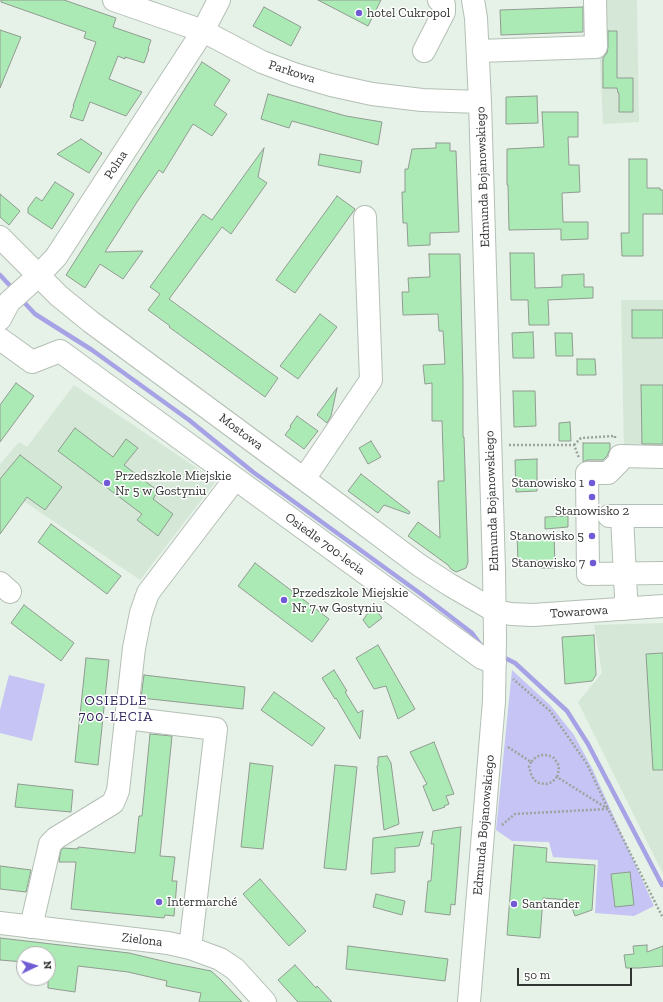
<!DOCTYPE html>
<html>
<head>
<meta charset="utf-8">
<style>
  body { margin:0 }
  #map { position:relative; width:663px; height:1002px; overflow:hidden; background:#e6f2e7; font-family:"Zilla Slab",serif }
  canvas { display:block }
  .north { position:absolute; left:16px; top:946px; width:40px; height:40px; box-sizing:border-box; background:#fff; border:1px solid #adaead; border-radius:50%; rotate:86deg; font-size:11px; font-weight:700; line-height:16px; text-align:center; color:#313531 }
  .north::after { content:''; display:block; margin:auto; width:14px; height:18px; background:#705bd5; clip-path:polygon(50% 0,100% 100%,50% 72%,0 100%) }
  .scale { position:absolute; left:517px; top:968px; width:115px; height:18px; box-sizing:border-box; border:2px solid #313531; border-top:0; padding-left:5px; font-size:12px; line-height:14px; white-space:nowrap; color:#313531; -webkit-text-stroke:3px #fff; paint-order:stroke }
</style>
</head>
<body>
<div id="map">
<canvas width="663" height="1002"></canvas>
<div class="north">N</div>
<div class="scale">50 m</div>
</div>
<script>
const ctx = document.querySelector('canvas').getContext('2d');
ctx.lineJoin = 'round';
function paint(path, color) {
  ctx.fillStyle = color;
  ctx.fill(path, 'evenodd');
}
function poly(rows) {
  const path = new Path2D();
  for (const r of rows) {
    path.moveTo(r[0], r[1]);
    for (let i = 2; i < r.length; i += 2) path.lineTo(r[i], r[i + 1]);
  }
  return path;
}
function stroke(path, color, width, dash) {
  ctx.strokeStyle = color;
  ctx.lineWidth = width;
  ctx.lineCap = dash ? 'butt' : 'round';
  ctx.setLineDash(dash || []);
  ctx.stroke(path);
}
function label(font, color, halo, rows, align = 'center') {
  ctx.font = font + ' "Zilla Slab",serif';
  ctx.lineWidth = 3;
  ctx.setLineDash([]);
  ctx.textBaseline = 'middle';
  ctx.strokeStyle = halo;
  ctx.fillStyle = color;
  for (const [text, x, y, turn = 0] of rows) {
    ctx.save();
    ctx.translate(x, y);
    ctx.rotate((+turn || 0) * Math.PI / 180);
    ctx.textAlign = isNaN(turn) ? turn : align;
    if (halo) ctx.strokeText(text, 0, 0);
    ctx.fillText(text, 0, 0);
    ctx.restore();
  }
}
paint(poly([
  [597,0,637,0,639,122,603,124],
  [621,300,663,300,663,452,624,452],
  [74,385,216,481,140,580,0,485,0,464,19,442,27,447],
  [663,623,663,874,578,702,602,673,594,625]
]), '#d5e7d7');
paint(poly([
  [512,670,551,706,574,735,592,768,654,906,634,916,595,913,598,860,553,857,549,842,512,841,496,830],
  [9,675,45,684,32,741,0,733,0,710]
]), '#c6c4f4');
stroke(poly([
  [0,275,14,290],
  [21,299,35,314,92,350,189,420,253,472,421,594,472,633,480,644,482,646],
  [501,656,515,663,567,711,588,744,662,885]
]), '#a7a2e5', 4.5);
const building = poly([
  [1,0,64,0,116,18,113,27,151,40,148,49,149,49,144,63,125,57,125,59,118,56,109,79,142,92,126,116,90,102,83,121,70,117,74,106,73,106,96,42,84,38,86,32,1,2,1,0],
  [318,0,381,0,368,26,318,0],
  [264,7,301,27,291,46,253,26,264,7],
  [583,7,583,32,501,35,500,10,583,7],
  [0,30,21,37,0,88,0,30],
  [608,31,617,31,617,78,633,78,633,112,619,112,619,93,618,93,617,88,603,88,603,58,607,53,608,47,608,31],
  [202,62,230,80,214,105,227,114,212,136,193,124,163,173,159,170,137,202,105,252,143,251,123,279,100,264,85,288,66,275,202,62],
  [268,94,346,116,382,122,378,145,292,121,289,128,261,119,268,94],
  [537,96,538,123,506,124,506,97,537,96],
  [542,112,578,112,578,137,568,137,569,165,579,165,580,192,562,193,563,222,588,222,588,239,561,240,561,229,509,230,508,185,507,185,507,149,544,147,542,112],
  [81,139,102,153,89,173,57,154,81,139],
  [436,143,450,143,450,151,456,151,459,232,430,233,430,245,408,246,407,223,403,223,402,192,405,192,405,169,408,169,412,149,436,148,436,143],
  [264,148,258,177,267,183,231,234,222,227,169,299,278,378,265,397,169,327,170,326,148,310,160,294,150,287,203,214,212,220,264,148],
  [320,154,362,161,360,173,318,165,320,154],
  [629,159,647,159,647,188,660,188,660,190,663,190,663,214,643,214,643,256,622,256,621,233,629,233,629,159],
  [55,182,74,194,52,229,28,213,28,208,36,197,42,201,55,182],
  [0,194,20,211,9,225,0,217,0,194],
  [337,196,355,209,295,293,276,280,337,196],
  [510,253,534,253,535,288,562,287,562,275,584,274,584,287,593,287,593,298,548,300,549,325,529,325,528,300,511,300,510,253],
  [429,254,460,254,463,381,463,437,464,437,468,562,466,568,456,572,451,569,448,565,408,536,418,522,440,538,438,481,444,481,442,421,432,421,432,383,425,384,423,365,445,364,443,331,439,331,438,314,403,315,402,292,409,292,408,278,430,277,429,254],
  [632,310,663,310,663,338,632,338,632,310],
  [320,314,337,327,298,379,280,366,320,314],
  [533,332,534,358,513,358,512,333,533,332],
  [555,333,572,333,573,356,556,356,555,333],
  [577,359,595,359,596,375,577,375,577,359],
  [16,383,34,396,0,442,0,405,16,383],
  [641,385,663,385,663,444,642,444,641,385],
  [337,388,331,416,327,423,317,415,337,388],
  [513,391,535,391,536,426,514,427,513,391],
  [297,416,318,431,304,449,285,435,291,427,290,426,297,416],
  [570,422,571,441,559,441,559,423,570,422],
  [75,428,113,457,126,439,138,448,124,465,158,491,153,499,173,514,158,536,137,520,142,514,58,451,75,428],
  [371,441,381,457,368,464,359,448,371,441],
  [583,443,610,443,610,449,607,456,603,460,587,460,583,462,583,443],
  [20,455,62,487,45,510,27,497,0,534,0,479,20,455],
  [537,459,537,491,516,492,515,460,537,459],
  [361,474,410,512,409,514,384,505,378,513,348,491,361,474],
  [568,516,568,527,545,529,545,517,568,516],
  [51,524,121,576,107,594,38,542,51,524],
  [554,534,555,568,540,568,539,561,518,562,517,535,554,534],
  [255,563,329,619,312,642,238,586,255,563],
  [24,605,74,643,61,661,11,623,24,605],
  [375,609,382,618,369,628,363,620,368,613,375,609],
  [594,635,596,675,592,681,565,684,562,637,594,635],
  [378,645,415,709,398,719,386,686,374,689,356,658,378,645],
  [663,653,663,770,653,770,646,654,663,653],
  [86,658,109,660,98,765,75,762,86,658],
  [334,670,347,691,345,692,358,713,363,710,360,739,336,698,335,699,322,678,334,670],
  [144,675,245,687,243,709,141,698,144,675],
  [274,692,325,728,312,746,261,710,274,692],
  [150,734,172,736,160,856,175,857,172,881,177,881,174,916,165,915,164,918,71,909,76,862,59,862,61,850,63,848,78,849,78,847,135,853,139,816,142,816,150,734],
  [434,742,454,794,446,796,449,804,444,806,445,807,433,811,423,786,427,784,414,760,410,752,434,742],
  [387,756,391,763,399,824,384,830,377,766,378,766,378,757,387,756],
  [250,763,273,766,263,849,241,847,250,763],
  [335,765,357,767,346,870,324,868,335,765],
  [18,784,73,790,71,812,15,807,18,784],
  [461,827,455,905,451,904,450,915,425,912,428,881,431,881,434,844,431,844,433,831,461,827],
  [423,832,419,846,395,848,395,872,371,874,373,838,423,832],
  [514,845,547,848,546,862,595,865,592,910,575,916,569,900,543,898,540,938,507,935,514,845],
  [0,866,31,870,26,892,0,889,0,866],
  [630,872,634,905,615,907,611,874,630,872],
  [260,879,306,931,289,946,243,894,260,879],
  [376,894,405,901,402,915,373,907,376,894],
  [0,938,129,953,171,963,211,971,220,979,242,1002,199,1002,201,993,166,986,167,981,128,972,78,966,75,992,48,988,48,954,24,954,24,962,0,960,0,938],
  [647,945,647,952,663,946,663,966,639,968,626,968,624,955,634,954,633,946,647,945],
  [348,946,448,959,445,981,346,969,348,946],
  [295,965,316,988,317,986,332,1002,298,1002,278,980,295,965]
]);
paint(building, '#aceab5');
stroke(building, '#909b91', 1);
const minor = poly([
  [114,0,203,31,262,62,294,74,331,85,372,94,422,100,480,102],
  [424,51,444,12,444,5,439,0],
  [478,51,596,47,595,0],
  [0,237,59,296,91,322,304,479,419,565,450,585,495,611,511,614,533,615,663,606],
  [0,319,9,302,38,276,56,257,203,31,219,0],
  [0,339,32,362,60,351,482,658,495,663],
  [663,457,620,456,619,462,608,473,587,473,588,574,663,573],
  [304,479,371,380,365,217],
  [609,516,663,516],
  [622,516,626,597,624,609],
  [0,583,10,592],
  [126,718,216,729,190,948],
  [0,923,168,943,190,948,220,959,235,969,265,1002],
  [31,927,50,844,56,838,113,803,118,791,134,648,141,613,148,593,235,479],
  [469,1002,494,701,495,638,494,569,480,102,476,18,473,0]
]);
stroke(minor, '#b4bfb5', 24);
stroke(poly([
  [509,445,574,445,579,458],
  [574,445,581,438,615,436,615,439],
  [508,747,531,762,536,757,542,755,548,755,554,758,558,764,559,770,557,777],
  [531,762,529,767,531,774,534,780,539,783,546,784,552,782,557,777,608,809,663,918],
  [502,825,515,814,608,809,587,764,550,711,513,679]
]), '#9ba49c', 2.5, [2, 2]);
stroke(minor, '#fff', 22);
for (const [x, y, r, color] of [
  [359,13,4,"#705bd5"],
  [107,483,4,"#705bd5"],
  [592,483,4,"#705bd5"],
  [592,497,4,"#705bd5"],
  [592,536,4,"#705bd5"],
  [593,563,4,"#705bd5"],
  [284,600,4,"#705bd5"],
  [159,902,4,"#705bd5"],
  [514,904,4,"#705bd5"]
]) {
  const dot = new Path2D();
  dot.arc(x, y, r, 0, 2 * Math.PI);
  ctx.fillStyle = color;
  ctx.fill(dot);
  stroke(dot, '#fff', 1.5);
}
label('13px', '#313531', '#fff', [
  ["hotel Cukropol",367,13],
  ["Przedszkole Miejskie",115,476],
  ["Nr 5 w Gostyniu",115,491],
  ["Stanowisko 1",584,483,"right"],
  ["Stanowisko 2",592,511,"center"],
  ["Stanowisko 5",584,536,"right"],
  ["Stanowisko 7",585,563,"right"],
  ["Przedszkole Miejskie",292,593],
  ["Nr 7 w Gostyniu",292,608],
  ["Intermarché",167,902],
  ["Santander",522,904]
], 'left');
label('13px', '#313531', '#fff', [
  ["Parkowa",292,72,18],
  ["Polna",116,165,-57],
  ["Edmunda Bojanowskiego",483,177,-92],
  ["Mostowa",241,432,37],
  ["Edmunda Bojanowskiego",492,501,-92],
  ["Osiedle 700-lecia",325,544,36],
  ["Towarowa",579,612,-4],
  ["Edmunda Bojanowskiego",484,825,-85],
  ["Zielona",142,940,7]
]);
ctx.letterSpacing = '1px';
label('14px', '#291e58', '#fff', [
  ["OSIEDLE",116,701],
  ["700-LECIA",116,717]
]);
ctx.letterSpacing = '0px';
</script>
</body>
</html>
